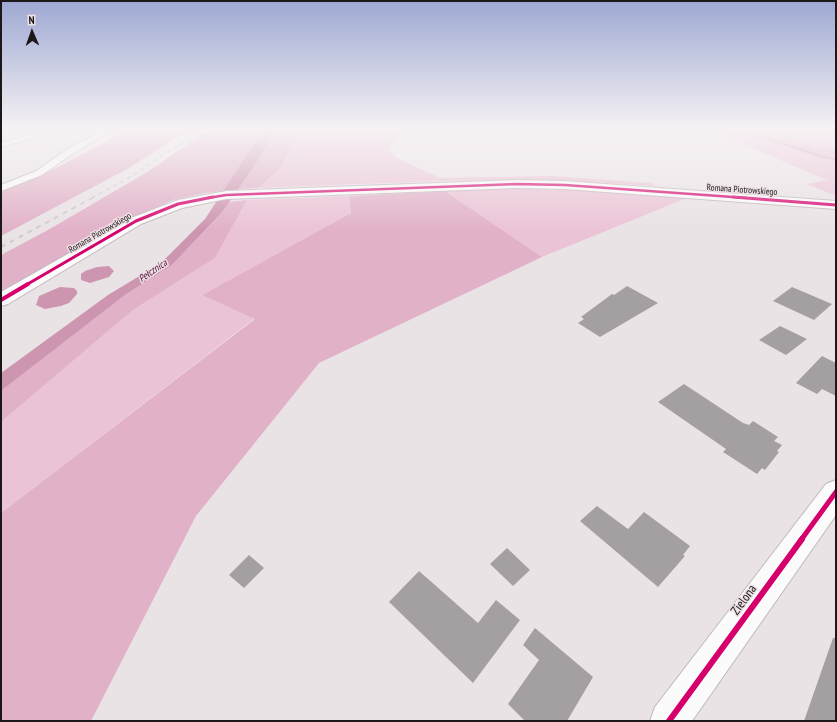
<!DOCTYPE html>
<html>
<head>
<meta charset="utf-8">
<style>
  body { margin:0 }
  #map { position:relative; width:837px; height:722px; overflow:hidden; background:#eae3e6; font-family:"PT Sans Narrow",sans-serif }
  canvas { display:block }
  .frame { position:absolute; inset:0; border:2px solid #1c1719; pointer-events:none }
  .north { position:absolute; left:12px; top:12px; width:40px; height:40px; -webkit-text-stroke:3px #ede0e5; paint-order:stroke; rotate:358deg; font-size:11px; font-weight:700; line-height:16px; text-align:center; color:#1c1719 }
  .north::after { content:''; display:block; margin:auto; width:14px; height:18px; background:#1c1719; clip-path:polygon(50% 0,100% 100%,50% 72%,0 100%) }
</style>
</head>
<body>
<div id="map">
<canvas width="837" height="722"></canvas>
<div class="frame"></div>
<div class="north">N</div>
</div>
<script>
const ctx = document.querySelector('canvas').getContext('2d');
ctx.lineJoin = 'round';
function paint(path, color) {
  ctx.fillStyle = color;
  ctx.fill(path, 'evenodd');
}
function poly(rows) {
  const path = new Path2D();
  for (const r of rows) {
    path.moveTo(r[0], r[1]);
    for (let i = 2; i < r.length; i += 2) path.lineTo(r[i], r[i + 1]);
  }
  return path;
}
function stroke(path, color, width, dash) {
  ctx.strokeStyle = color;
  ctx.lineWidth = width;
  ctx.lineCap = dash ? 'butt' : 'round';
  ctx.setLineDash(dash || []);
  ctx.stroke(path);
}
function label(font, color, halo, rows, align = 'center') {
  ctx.font = font + ' "PT Sans Narrow",sans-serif';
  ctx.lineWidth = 3;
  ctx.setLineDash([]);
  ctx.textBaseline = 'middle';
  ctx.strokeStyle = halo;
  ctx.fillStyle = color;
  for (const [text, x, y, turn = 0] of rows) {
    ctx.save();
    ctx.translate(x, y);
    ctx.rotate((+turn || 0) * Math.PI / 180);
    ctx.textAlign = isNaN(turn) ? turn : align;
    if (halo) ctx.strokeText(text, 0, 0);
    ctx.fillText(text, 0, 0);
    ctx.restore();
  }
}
paint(poly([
  [300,130,410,130,393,142,389,150,397,158,440,178,551,176,649,183,658,186,568,181,517,180,441,181,258,188,280,169],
  [709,130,733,130,787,147,824,156,836,156,836,196,807,184,827,180],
  [752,130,836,131,836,148,817,148,806,140,774,136],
  [518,189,583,190,689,197,542,257,445,191],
  [349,196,351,213,202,295,255,318,1,513,1,422,133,310,215,258,247,200]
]), '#ebc3d6');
paint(poly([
  [128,130,188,130,129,168,1,236,1,192,56,168],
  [208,130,267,130,259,136,224,191,205,193,173,200,129,219,1,293,1,255,48,230,149,171],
  [279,130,300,130,280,169,258,188,238,189,270,138],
  [733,130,752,130,774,136,806,140,817,148,836,148,836,156,824,156,787,147],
  [445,191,542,257,319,363,196,516,91,721,1,721,1,513,255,319,202,295,351,213,349,196],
  [247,200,215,258,133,310,1,422,1,391,125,295,172,265,224,210,230,202]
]), '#e1b1c8');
paint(poly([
  [267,130,279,130,270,138,256,163,224,210,172,265,125,295,1,391,1,373,108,295,161,263,205,219,259,136],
  [109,266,114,271,109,277,90,283,81,280,81,274,85,271,97,267],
  [60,287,74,288,77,291,77,294,69,303,61,306,45,309,36,305,39,296]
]), '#ce95b1');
paint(poly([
  [738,130,743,130,824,156,836,158,836,160,822,158,738,130]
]), '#ce95b1');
paint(poly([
  [627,286,658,303,600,337,578,323,584,319,581,317,612,294,614,295],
  [792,287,832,304,814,320,773,301],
  [780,326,807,339,786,355,759,340],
  [822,356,836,363,836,396,822,389,817,394,796,383],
  [684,384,743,423,749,425,753,421,778,437,774,441,782,445,777,451,779,452,765,470,762,468,757,474,723,452,726,449,658,402],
  [597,506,628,529,644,512,690,546,683,555,685,556,658,587,580,521],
  [507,548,530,570,513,586,490,564],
  [249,555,264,568,244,588,229,575],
  [419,571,478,623,496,600,520,620,473,683,389,602],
  [535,628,593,677,567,721,525,721,508,704,539,660,523,645],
  [833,638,836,638,836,721,804,721]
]), '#a49fa1');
const service = poly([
  [47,130,59,130,1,147,1,143,47,130],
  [105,130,114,130,78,150,42,175,1,191,1,185,36,171,72,146,105,130]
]);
const minor = poly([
  [836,480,836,515,692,721,650,721,655,707,826,484,836,480]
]);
const tertiary = poly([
  [517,180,565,181,836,201,836,209,565,189,517,188,226,199,182,208,141,224,8,304,1,306,1,292,131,218,178,200,226,191,517,180]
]);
stroke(service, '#beb8bb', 2);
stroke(minor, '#beb8bb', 2);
stroke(tertiary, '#beb8bb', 2);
paint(service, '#fcfbfb');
paint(minor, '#fcfbfb');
paint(tertiary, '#fcfbfb');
stroke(poly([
  [92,198,132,176,201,130]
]), '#cdcbcc', 1.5, [4, 4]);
stroke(poly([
  [1,247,94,197]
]), '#cdcbcc', 2, [5, 5]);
stroke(poly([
  [208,198,226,195,517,184,565,185,747,198]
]), '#d6006c', 2.5);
stroke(poly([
  [733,197,836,205],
  [26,285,136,221,178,204,213,197]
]), '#d6006c', 3);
stroke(poly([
  [1,300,28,284]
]), '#d6006c', 4);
stroke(poly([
  [801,540,836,492]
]), '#d6006c', 5);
stroke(poly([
  [669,721,802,539]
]), '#d6006c', 6);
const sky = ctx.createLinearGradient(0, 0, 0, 231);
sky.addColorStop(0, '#9da8d2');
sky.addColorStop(0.56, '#f6f2f4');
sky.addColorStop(1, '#f6f2f400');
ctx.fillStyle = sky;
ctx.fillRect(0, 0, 837, 231);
label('9px', '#1c1719', '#ede0e5', [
  ["Romana Piotrowskiego",742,190,4],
  ["Romana Piotrowskiego",100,233,-30]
]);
label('italic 10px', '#550d37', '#ede0e5', [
  ["Pełcznica",153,271,-34]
]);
label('13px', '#1c1719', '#ede0e5', [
  ["Zielona",744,600,-54]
]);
</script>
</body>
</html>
